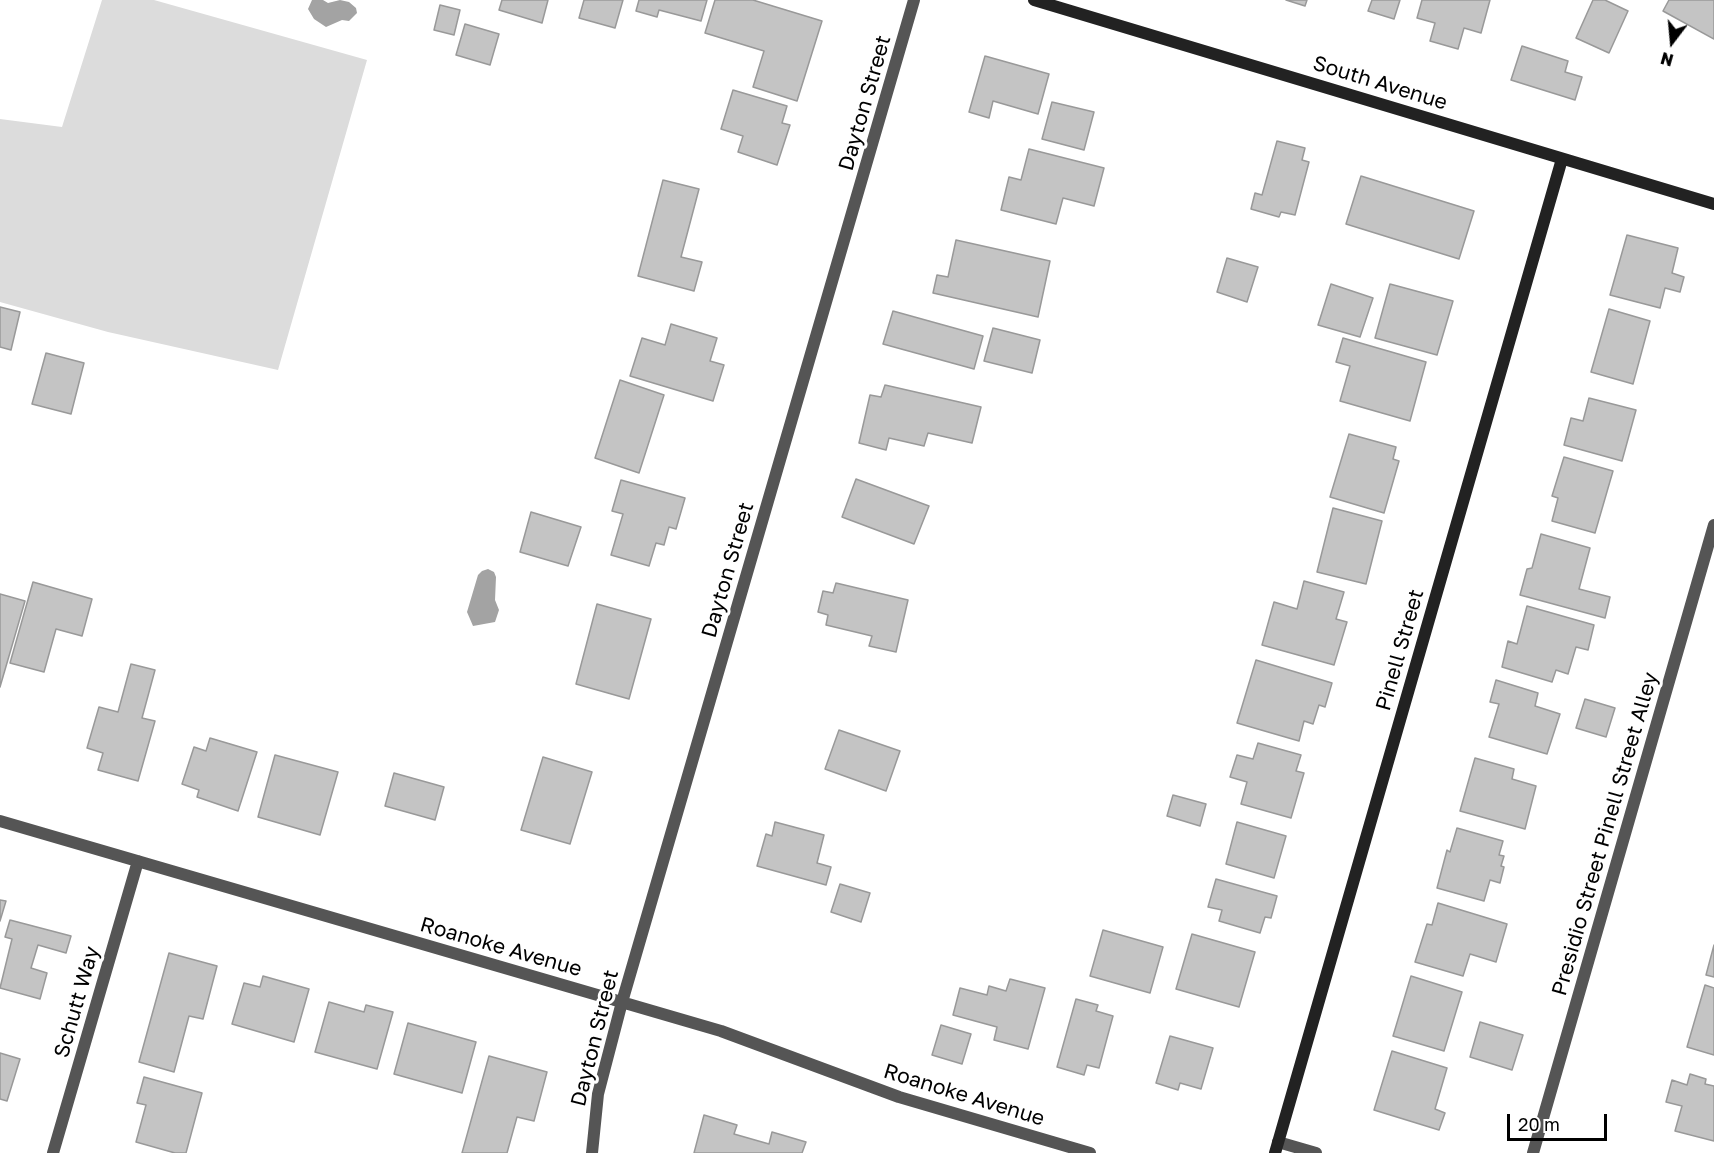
<!DOCTYPE html>
<html>
<head>
<meta charset="utf-8">
<style>
  body { margin:0 }
  #map { position:relative; width:1714px; height:1153px; overflow:hidden; background:#fff; font-family:"Golos Text",sans-serif }
  canvas { display:block }
  .north { position:absolute; left:1642px; top:12px; width:60px; height:60px; -webkit-text-stroke:4px #fff; paint-order:stroke; rotate:196deg; font-size:16px; font-weight:700; line-height:24px; text-align:center; color:#000 }
  .north::after { content:''; display:block; margin:auto; width:21px; height:27px; background:#000; clip-path:polygon(50% 0,100% 100%,50% 72%,0 100%) }
  .scale { position:absolute; left:1507px; top:1114px; width:100px; height:27px; box-sizing:border-box; border:3px solid #000; border-top:0; padding-left:8px; font-size:18px; line-height:21px; white-space:nowrap; color:#000; -webkit-text-stroke:4px #fff; paint-order:stroke }
</style>
</head>
<body>
<div id="map">
<canvas width="1714" height="1153"></canvas>
<div class="north">N</div>
<div class="scale">20 m</div>
</div>
<script>
const ctx = document.querySelector('canvas').getContext('2d');
ctx.lineJoin = 'round';
function paint(path, color) {
  ctx.fillStyle = color;
  ctx.fill(path, 'evenodd');
}
function poly(rows) {
  const path = new Path2D();
  for (const r of rows) {
    path.moveTo(r[0], r[1]);
    for (let i = 2; i < r.length; i += 2) path.lineTo(r[i], r[i + 1]);
  }
  return path;
}
function stroke(path, color, width, dash) {
  ctx.strokeStyle = color;
  ctx.lineWidth = width;
  ctx.lineCap = dash ? 'butt' : 'round';
  ctx.setLineDash(dash || []);
  ctx.stroke(path);
}
function label(font, color, halo, rows, align = 'center') {
  ctx.font = font + ' "Golos Text",sans-serif';
  ctx.lineWidth = 6;
  ctx.setLineDash([]);
  ctx.textBaseline = 'middle';
  ctx.strokeStyle = halo;
  ctx.fillStyle = color;
  for (const [text, x, y, turn = 0] of rows) {
    ctx.save();
    ctx.translate(x, y);
    ctx.rotate((+turn || 0) * Math.PI / 180);
    ctx.textAlign = isNaN(turn) ? turn : align;
    if (halo) ctx.strokeText(text, 0, 0);
    ctx.fillText(text, 0, 0);
    ctx.restore();
  }
}
paint(poly([
  [102,0,154,0,367,60,278,370,108,332,0,302,0,119,62,127]
]), '#dcdcdc');
paint(poly([
  [312,0,323,0,328,3,340,0,349,2,356,8,357,13,349,21,342,20,326,27,314,19,308,9],
  [488,569,494,572,496,577,495,600,499,610,495,622,473,626,467,612,478,575,482,571]
]), '#a3a3a3');
const building = poly([
  [502,0,548,0,542,23,499,10,502,0],
  [584,0,623,0,615,28,579,18,584,0],
  [639,0,707,0,701,21,659,10,657,17,636,11,639,0],
  [715,0,753,0,822,21,797,101,753,87,764,51,705,33,715,0],
  [1286,0,1307,0,1305,6,1286,0],
  [1372,0,1400,0,1394,19,1368,11,1372,0],
  [1422,0,1490,0,1481,33,1464,28,1458,49,1430,41,1435,23,1417,18,1422,0],
  [1593,0,1605,0,1628,11,1609,53,1576,38,1593,0],
  [1669,0,1714,0,1714,39,1663,11,1669,0],
  [440,5,460,10,454,35,434,30,440,5],
  [465,24,499,34,490,65,456,55,465,24],
  [1522,46,1568,61,1565,72,1582,77,1575,100,1511,80,1522,46],
  [985,56,1049,74,1038,114,993,101,989,118,969,112,985,56],
  [733,90,787,106,782,123,790,125,777,165,738,152,743,136,721,129,733,90],
  [1052,102,1094,112,1084,150,1042,139,1052,102],
  [1277,141,1305,148,1302,160,1309,162,1295,215,1281,212,1279,217,1251,209,1255,193,1262,195,1277,141],
  [1029,149,1104,168,1094,206,1063,198,1056,224,1001,210,1009,177,1021,180,1029,149],
  [1361,176,1474,211,1459,259,1346,224,1361,176],
  [663,180,699,189,681,257,702,262,694,291,638,276,663,180],
  [1627,235,1678,248,1672,273,1684,277,1680,292,1665,288,1660,308,1610,295,1627,235],
  [956,240,1050,261,1038,317,933,293,937,275,948,277,956,240],
  [1227,258,1258,267,1247,302,1217,292,1227,258],
  [1331,284,1373,298,1360,337,1318,325,1331,284],
  [1390,284,1453,301,1437,355,1375,338,1390,284],
  [0,307,20,312,11,350,0,347,0,307],
  [1609,309,1650,321,1633,384,1591,372,1609,309],
  [893,311,983,336,974,369,883,344,893,311],
  [671,324,717,338,710,361,724,365,713,401,630,376,642,338,665,345,671,324],
  [993,328,1040,340,1032,373,984,361,993,328],
  [1343,338,1426,362,1410,421,1340,401,1350,366,1336,362,1343,338],
  [46,353,84,363,71,414,32,404,46,353],
  [620,380,664,395,639,473,595,458,620,380],
  [885,385,981,407,972,443,928,433,924,446,889,438,886,450,859,443,870,395,881,397,885,385],
  [1589,398,1636,410,1622,461,1564,445,1571,418,1583,421,1589,398],
  [1349,434,1396,447,1393,459,1399,461,1384,513,1330,497,1349,434],
  [1564,457,1613,471,1595,533,1552,521,1558,498,1552,496,1564,457],
  [856,479,929,506,914,544,842,517,856,479],
  [621,480,685,498,676,529,669,527,664,545,656,543,649,566,611,555,623,514,612,511,621,480],
  [1333,508,1382,521,1366,584,1317,572,1333,508],
  [531,512,581,527,568,566,520,552,531,512],
  [1541,534,1590,548,1579,589,1610,597,1605,618,1520,595,1527,569,1532,568,1541,534],
  [1304,581,1344,592,1336,619,1347,622,1334,665,1262,645,1274,602,1297,609,1304,581],
  [33,582,92,599,82,636,56,629,44,672,10,663,33,582],
  [836,583,908,600,896,652,869,646,872,636,826,625,828,615,818,612,823,591,833,593,836,583],
  [0,594,25,601,0,687,0,594],
  [597,604,651,619,629,699,576,684,597,604],
  [1527,606,1594,625,1588,650,1576,647,1568,674,1556,670,1552,682,1502,667,1508,641,1517,644,1527,606],
  [1256,660,1332,683,1325,707,1319,705,1313,724,1304,721,1299,741,1237,723,1256,660],
  [131,664,155,670,142,718,155,721,138,781,98,770,103,753,87,748,99,707,118,712,131,664],
  [1496,680,1538,693,1535,706,1560,714,1547,754,1489,737,1499,704,1490,702,1496,680],
  [1585,699,1615,708,1606,737,1576,728,1585,699],
  [839,730,900,751,886,791,825,769,839,730],
  [210,738,257,752,238,811,197,797,199,790,182,784,194,747,206,751,210,738],
  [1258,743,1301,755,1296,771,1304,773,1291,818,1241,804,1247,782,1230,777,1237,755,1253,759,1258,743],
  [275,755,338,772,320,835,258,817,275,755],
  [543,757,592,772,570,844,521,830,543,757],
  [1475,758,1514,769,1512,779,1536,786,1525,829,1460,811,1475,758],
  [394,773,444,787,435,820,385,806,394,773],
  [1173,795,1206,804,1200,826,1167,816,1173,795],
  [775,822,824,835,817,863,831,867,826,885,757,866,766,834,772,836,775,822],
  [1237,822,1286,836,1274,878,1226,864,1237,822],
  [1457,828,1503,841,1499,855,1504,856,1501,866,1504,867,1500,883,1490,880,1484,901,1437,888,1447,850,1450,852,1457,828],
  [1216,879,1277,896,1271,918,1265,917,1260,933,1219,921,1222,910,1208,907,1216,879],
  [840,884,870,893,861,922,831,912,840,884],
  [0,900,6,901,0,921,0,900],
  [1438,903,1507,924,1496,962,1470,954,1463,976,1415,962,1427,924,1432,925,1438,903],
  [10,920,71,936,66,953,38,945,31,968,47,973,40,999,0,988,12,939,5,937,10,920],
  [1103,930,1163,947,1150,993,1090,976,1103,930],
  [1192,934,1255,952,1239,1007,1176,989,1192,934],
  [1714,945,1714,977,1706,975,1714,945],
  [169,953,217,966,203,1019,189,1016,174,1072,139,1062,169,953],
  [263,976,309,989,294,1042,232,1024,244,983,260,987,263,976],
  [1411,976,1462,992,1444,1051,1393,1036,1411,976],
  [1010,979,1045,988,1028,1049,994,1040,997,1027,953,1015,960,988,987,995,989,986,1006,991,1010,979],
  [1705,985,1714,988,1714,1055,1687,1047,1705,985],
  [1076,999,1098,1005,1096,1011,1113,1016,1099,1068,1087,1065,1084,1075,1057,1067,1076,999],
  [329,1002,364,1012,366,1005,393,1012,377,1069,315,1052,329,1002],
  [1480,1022,1523,1035,1512,1070,1470,1057,1480,1022],
  [408,1023,476,1042,462,1093,394,1074,408,1023],
  [941,1025,971,1034,962,1064,932,1055,941,1025],
  [1170,1036,1213,1048,1201,1089,1180,1083,1178,1090,1156,1083,1170,1036],
  [1392,1051,1447,1068,1435,1109,1445,1113,1439,1130,1374,1110,1392,1051],
  [0,1053,20,1059,7,1101,0,1099,0,1053],
  [489,1056,547,1072,534,1121,517,1117,507,1153,462,1153,489,1056],
  [1690,1074,1706,1079,1705,1084,1714,1086,1714,1141,1675,1131,1682,1106,1666,1102,1672,1080,1687,1085,1690,1074],
  [144,1077,202,1093,186,1153,175,1153,136,1142,146,1105,137,1103,144,1077],
  [704,1115,737,1125,734,1134,769,1144,772,1132,806,1142,802,1153,694,1153,704,1115]
]);
paint(building, '#c4c4c4');
stroke(building, '#999', 1.5);
stroke(poly([
  [1533,1153,1714,525]
]), '#555', 12);
stroke(poly([
  [0,821,721,1031,899,1097,1090,1153],
  [1278,1142,1316,1153],
  [53,1153,138,861],
  [592,1153,598,1094,622,1002,914,0]
]), '#555', 12);
stroke(poly([
  [1034,0,1714,204],
  [1275,1153,1562,159]
]), '#222', 12);
label('21px', '#000', '#fff', [
  ["South Avenue",1380,83,17],
  ["Dayton Street",865,103,-74],
  ["Dayton Street",728,570,-74],
  ["Pinell Street",1400,650,-74],
  ["Presidio Street Pinell Street Alley",1605,834,-74],
  ["Roanoke Avenue",501,947,16],
  ["Schutt Way",77,1002,-74],
  ["Dayton Street",595,1038,-76],
  ["Roanoke Avenue",964,1095,17]
]);
</script>
</body>
</html>
